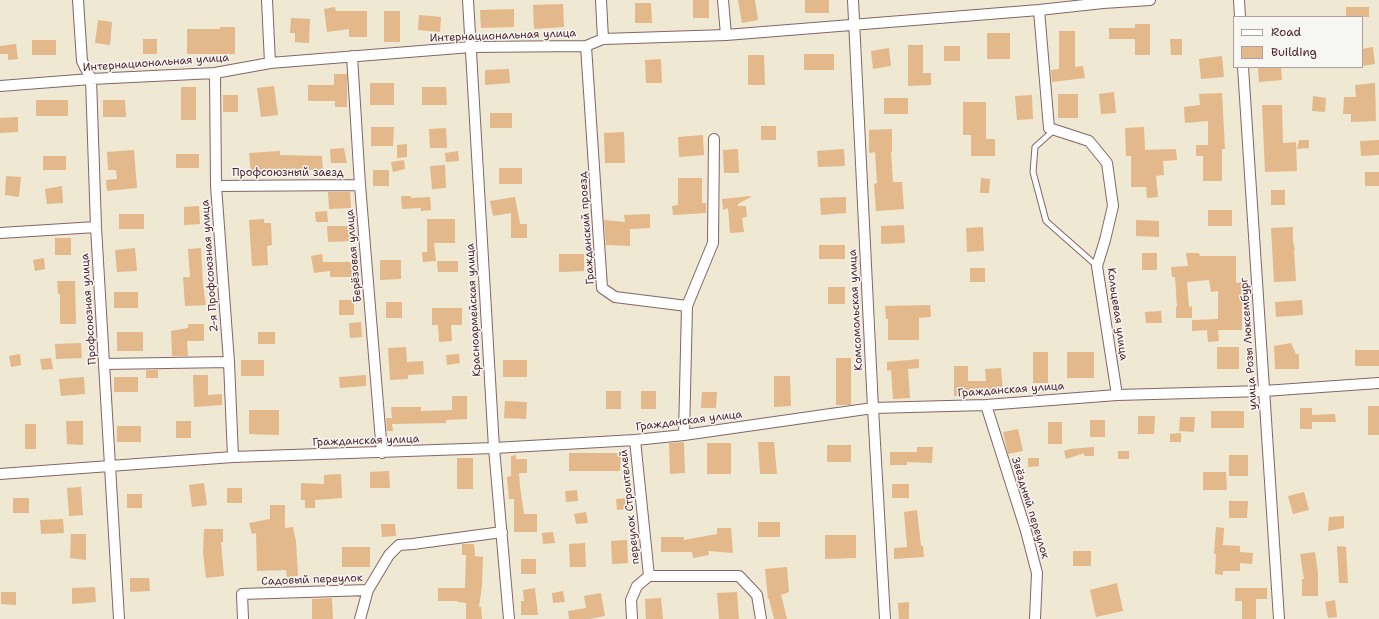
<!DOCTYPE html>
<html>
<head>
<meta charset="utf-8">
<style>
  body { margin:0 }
  #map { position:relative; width:1379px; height:619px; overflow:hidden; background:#efe8d3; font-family:"Shantell Sans",sans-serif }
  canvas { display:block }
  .legend { position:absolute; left:1233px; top:16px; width:130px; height:52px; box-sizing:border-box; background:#f6f6f2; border:1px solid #b1a0a2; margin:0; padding:5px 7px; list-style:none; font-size:12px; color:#4a1f2b }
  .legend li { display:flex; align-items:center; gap:8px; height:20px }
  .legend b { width:20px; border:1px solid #b1a0a2 }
</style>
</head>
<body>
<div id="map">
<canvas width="1379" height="619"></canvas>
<ul class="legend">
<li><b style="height:5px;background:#fff"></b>Road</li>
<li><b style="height:11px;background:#e3b88a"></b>Building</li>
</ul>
</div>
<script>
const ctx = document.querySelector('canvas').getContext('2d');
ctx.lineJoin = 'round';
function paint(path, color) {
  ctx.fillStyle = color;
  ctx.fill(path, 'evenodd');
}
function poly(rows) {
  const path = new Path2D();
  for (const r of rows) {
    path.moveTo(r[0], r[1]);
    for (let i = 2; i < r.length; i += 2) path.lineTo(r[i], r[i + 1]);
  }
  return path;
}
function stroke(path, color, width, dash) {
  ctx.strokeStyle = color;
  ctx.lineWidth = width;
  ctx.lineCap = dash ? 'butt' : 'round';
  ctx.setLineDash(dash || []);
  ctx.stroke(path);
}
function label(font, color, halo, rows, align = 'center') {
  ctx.font = font + ' "Shantell Sans",sans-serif';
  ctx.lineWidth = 3;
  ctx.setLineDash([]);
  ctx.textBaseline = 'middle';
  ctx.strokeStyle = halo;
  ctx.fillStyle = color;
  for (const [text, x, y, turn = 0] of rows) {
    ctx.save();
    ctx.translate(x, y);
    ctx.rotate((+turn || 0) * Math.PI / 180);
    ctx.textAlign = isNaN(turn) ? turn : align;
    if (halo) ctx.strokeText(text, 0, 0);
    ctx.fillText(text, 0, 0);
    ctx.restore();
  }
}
paint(poly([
  [693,0,709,0,709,18,693,18],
  [738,0,755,0,758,20,742,23],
  [805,0,829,0,829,13,805,13],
  [635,3,651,3,652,23,635,23],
  [563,4,564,27,534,29,533,5],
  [335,7,336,11,367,11,367,37,349,37,349,29,327,32,324,9],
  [1346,7,1369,7,1369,17,1346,17],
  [514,9,514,27,481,28,480,10],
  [384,11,400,11,400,42,384,42],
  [419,15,441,17,440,32,418,30],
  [291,18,310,19,309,43,295,42,295,33,290,33],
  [98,20,112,22,110,45,95,43],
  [1135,24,1150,24,1150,55,1135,55,1135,39,1109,39,1109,28,1135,28],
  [220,27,235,27,235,54,187,54,187,29,220,29],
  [1059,31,1075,31,1075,67,1083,66,1085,78,1052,82,1051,70,1059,69],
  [987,33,1010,33,1010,59,987,59],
  [143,39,157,39,157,54,143,54],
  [1170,39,1182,39,1182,55,1171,55],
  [32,40,56,40,56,55,32,55],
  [16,44,18,59,8,60,8,54,0,54,0,46],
  [908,45,923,45,923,73,931,73,931,85,908,86],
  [944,46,960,46,960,61,944,61],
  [1373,47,1375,64,1362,66,1362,49],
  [889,48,891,66,873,69,871,51],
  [804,54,834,54,834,70,804,70],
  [748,55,764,55,765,85,748,85],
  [1222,56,1224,77,1201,79,1199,59],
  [661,59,662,83,646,83,645,60],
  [1258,67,1281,67,1282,80,1259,82],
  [509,69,510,83,485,85,485,70],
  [334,74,347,74,347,107,335,107,335,101,308,101,308,85,334,85],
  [370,83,394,83,394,105,370,105],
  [1375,83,1376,121,1351,122,1351,114,1343,114,1344,97,1356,97,1355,85],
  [274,86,278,115,261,117,257,88],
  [181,87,196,87,196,120,181,120],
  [422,87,446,87,447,105,422,105],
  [1114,92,1116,113,1101,114,1099,94],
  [1222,93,1225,149,1222,149,1222,181,1203,181,1203,156,1196,156,1196,145,1208,145,1208,121,1185,123,1184,107,1200,105,1199,94],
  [1058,94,1078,94,1078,118,1058,118],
  [223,95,238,95,238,112,223,112],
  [1032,95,1033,119,1017,120,1015,96],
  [1313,96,1326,98,1325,112,1312,111],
  [884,98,908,98,908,114,884,114],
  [36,100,68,100,68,116,36,116],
  [103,100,125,100,126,117,103,117],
  [963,102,986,102,986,139,995,139,995,156,971,156,971,135,963,135],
  [1262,105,1282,105,1283,143,1296,142,1297,171,1265,172],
  [490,113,512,113,512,128,490,128],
  [18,117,18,132,0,133,0,118],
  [761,126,776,126,776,140,761,140],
  [371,127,394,127,393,146,371,146],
  [1144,127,1145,150,1176,149,1177,160,1163,161,1164,175,1156,176,1158,197,1147,198,1146,187,1131,187,1131,156,1126,156,1125,128],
  [446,128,447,148,430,148,429,129],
  [892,129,892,152,891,152,893,182,902,182,904,209,876,211,874,184,877,183,875,152,869,153,869,130],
  [624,132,625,163,605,163,604,133],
  [703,135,704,155,679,157,678,137],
  [1299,140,1309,140,1309,148,1297,149],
  [1379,140,1379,155,1361,156,1360,141],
  [407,144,407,157,397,158,397,145],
  [344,148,347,163,331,163,330,149],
  [738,149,739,173,724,173,723,150],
  [844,149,845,166,818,167,817,151],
  [134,150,137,188,107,191,106,180,117,179,116,170,108,170,107,152],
  [280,151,280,155,322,156,323,170,281,169,281,171,251,174,249,153],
  [458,151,459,161,446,162,445,153],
  [176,154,199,154,199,168,176,168],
  [43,156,66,156,66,170,43,170],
  [404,160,405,169,393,172,391,162],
  [445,165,446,188,432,189,430,166],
  [499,168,522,168,522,184,499,184],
  [373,170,389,170,389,186,373,186],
  [1365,172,1379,172,1379,186,1365,186],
  [6,176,21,177,19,197,5,195],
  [678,178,702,178,702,203,706,203,706,213,673,215,672,206,678,205],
  [981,178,990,179,989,193,980,193],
  [62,186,63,203,47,204,45,189],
  [1271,190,1285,190,1285,205,1271,205],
  [328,192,350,192,351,208,329,209],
  [401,196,411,196,411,198,430,197,431,210,421,211,421,208,402,209],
  [751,196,751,197,738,204,738,206,746,206,747,217,742,218,744,232,730,233,728,208,723,210,722,199],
  [515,197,520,224,527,224,527,238,511,238,511,213,493,216,490,201],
  [846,197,846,213,821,215,820,198],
  [199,206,200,224,184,225,184,207],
  [1208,210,1232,210,1232,226,1208,226],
  [327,211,328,222,316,222,315,212],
  [119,214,144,214,144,229,119,229],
  [650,214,650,228,630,229,630,246,606,245,604,220,625,222,624,215],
  [264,219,264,223,271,223,272,245,267,246,268,265,252,266,249,220],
  [427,219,455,219,455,243,434,243,436,261,423,262,422,252,427,252],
  [1136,220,1159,221,1159,237,1136,236],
  [904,225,905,243,881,244,881,226],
  [327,226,350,226,351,241,328,242],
  [983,227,984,251,967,252,966,228],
  [1293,227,1293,241,1295,250,1294,250,1296,281,1274,282,1271,228],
  [55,238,71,238,71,255,55,255],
  [819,245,845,245,845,259,819,259],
  [135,248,137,271,117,272,115,250],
  [201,248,203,284,206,305,185,306,183,277,190,277,188,249],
  [1142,253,1157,253,1157,270,1142,270],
  [1186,253,1199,253,1200,256,1236,256,1236,283,1244,282,1246,293,1242,293,1242,330,1218,330,1219,341,1208,342,1207,330,1192,331,1192,320,1218,319,1218,291,1211,292,1209,280,1187,282,1189,307,1192,306,1192,318,1176,318,1176,307,1177,307,1175,277,1172,277,1171,267,1188,266],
  [322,254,323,262,354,262,354,277,330,277,330,271,314,273,311,256],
  [559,254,584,254,584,271,559,272],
  [44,258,45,269,35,271,33,260],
  [380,260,401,260,401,279,380,280],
  [437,261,458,261,458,272,438,272],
  [970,268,985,268,985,282,970,282],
  [57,281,75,281,76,324,60,324,60,294,58,294],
  [828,287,845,287,845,304,828,304],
  [114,292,138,292,138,308,114,308],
  [339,300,354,300,354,315,339,315],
  [1302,300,1303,315,1276,317,1275,302],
  [386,302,402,302,402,318,386,318],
  [930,305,931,317,919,318,919,340,888,340,888,319,886,319,885,306],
  [432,308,462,308,462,325,451,325,452,341,439,342,438,325,432,325],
  [1161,311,1162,323,1146,323,1145,312],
  [361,322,362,337,350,338,349,323],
  [188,324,204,324,204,341,187,341,188,356,172,356,171,331,188,328],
  [117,332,143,332,143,351,117,351],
  [258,332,275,332,275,344,258,344],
  [81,343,82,358,56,359,55,344],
  [1291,343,1296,354,1299,354,1299,369,1275,369,1274,346],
  [406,347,407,362,423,361,424,374,408,375,408,379,390,380,388,348],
  [1217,347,1239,347,1239,369,1217,369],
  [1355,350,1379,350,1379,366,1355,366],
  [1033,352,1048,352,1048,383,1033,383],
  [1067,352,1094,352,1094,378,1067,378],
  [20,354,21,365,11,367,9,356],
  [459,354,460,363,447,365,446,355],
  [51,358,53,369,42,370,40,359],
  [836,358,851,358,851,405,836,405],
  [919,359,919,368,908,369,910,398,893,399,891,370,887,371,887,362],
  [241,360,264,360,264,376,241,376],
  [503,360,527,360,527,377,503,377],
  [954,366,968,366,968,381,986,381,985,369,1001,368,1003,392,977,394,977,396,954,396],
  [146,370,158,370,158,378,146,378],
  [193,375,208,375,208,395,222,394,222,405,194,407],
  [366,375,366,386,340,388,339,377],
  [774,376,790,376,791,406,774,407],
  [84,377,85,394,61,396,59,379],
  [114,377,138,377,138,392,114,392],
  [606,391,621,391,621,409,606,409],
  [641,391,656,391,656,409,641,409],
  [702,392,717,392,716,408,701,408],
  [452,396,467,396,467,419,446,420,446,423,392,424,393,431,387,431,386,418,392,418,391,407,421,407,421,411,452,410],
  [505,401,527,402,526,419,504,418],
  [1368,406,1379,406,1379,435,1368,435],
  [1300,408,1312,408,1312,415,1335,414,1336,422,1312,422,1312,429,1300,429],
  [249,410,279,410,279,435,249,434],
  [1211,411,1244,411,1244,428,1211,428],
  [1138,416,1155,416,1154,434,1138,434],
  [1180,417,1195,417,1194,432,1179,431],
  [1090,420,1105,420,1105,437,1090,437],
  [66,421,83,421,83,445,67,444],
  [176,421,191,421,191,438,176,438],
  [1048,422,1062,422,1062,444,1048,444],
  [25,424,36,424,36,449,25,449],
  [117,426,141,426,141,442,117,442],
  [1018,429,1023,451,1008,454,1003,432],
  [1181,433,1181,442,1170,442,1170,434],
  [684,442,685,473,670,474,669,443],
  [758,442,774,442,777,474,760,474],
  [707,443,731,443,731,474,707,474],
  [827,445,851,445,851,462,827,462],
  [917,447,933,447,932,463,907,462,907,465,890,465,890,452,917,452],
  [1094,447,1094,456,1084,456,1084,453,1066,459,1064,451,1070,449],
  [1118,451,1129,451,1129,459,1118,459],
  [569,453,621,453,620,471,569,471],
  [516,455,516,459,527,459,527,473,519,473,520,486,524,514,537,514,537,532,514,532,514,499,509,499,507,477,511,476,511,456],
  [1229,455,1248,455,1248,476,1229,476],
  [457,458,473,458,473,489,457,489],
  [1028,458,1039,458,1039,466,1028,467],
  [389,471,390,488,370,488,370,472],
  [1203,472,1226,472,1227,490,1203,490],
  [341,474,342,498,315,500,315,508,305,508,305,500,301,500,301,483,324,484,324,475],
  [204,483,207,505,192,507,189,485],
  [892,484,909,484,909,498,892,498],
  [81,487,83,515,69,516,67,488],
  [227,488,242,488,242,503,227,503],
  [577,490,578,501,566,502,565,491],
  [1304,492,1309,510,1293,514,1288,496],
  [127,494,142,494,142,508,127,508],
  [13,498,29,498,29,513,13,513],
  [628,498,630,509,617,510,616,499],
  [1229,501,1248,501,1247,518,1229,518],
  [270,505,285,505,285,528,293,527,296,541,298,576,287,577,286,570,257,571,256,533,252,534,249,523,270,519],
  [917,510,921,546,923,546,924,557,894,559,894,548,907,547,904,512],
  [586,512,588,523,576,524,574,514],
  [1344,516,1344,528,1328,531,1329,517],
  [63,519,64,533,41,534,40,520],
  [758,522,780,522,780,537,758,537],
  [381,524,395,524,396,536,382,537],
  [1216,527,1224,528,1223,545,1240,546,1240,552,1253,553,1252,564,1240,563,1240,571,1223,571,1223,575,1215,574,1216,554,1214,554],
  [717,528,731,528,733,553,708,551,709,555,693,558,692,552,661,552,661,537,684,537,684,540,717,534],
  [204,529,223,529,223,542,221,542,224,576,206,578,203,553],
  [553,532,555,543,543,544,542,533],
  [71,534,86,534,86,560,70,558],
  [825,535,856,535,856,558,825,559],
  [627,540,628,563,612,564,611,541],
  [585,543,586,567,570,567,569,544],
  [462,544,474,544,475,556,483,557,482,586,479,607,481,607,482,619,466,619,466,603,458,602,457,601,438,601,438,588,465,588,466,555,462,555],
  [1337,546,1346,547,1348,583,1339,583],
  [342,547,370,547,370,567,342,567],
  [1073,551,1091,551,1091,566,1073,566],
  [1315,552,1318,573,1318,596,1302,596,1302,579,1304,579,1300,554],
  [521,559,536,559,536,574,521,574],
  [787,567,789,592,781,595,787,619,774,619,769,599,768,599,765,569],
  [130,578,149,578,150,591,130,592],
  [1117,583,1123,611,1096,617,1090,590],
  [95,587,96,602,72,604,72,588],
  [535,588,538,615,521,615,521,601,524,601,523,590],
  [1235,588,1267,588,1267,599,1256,599,1256,619,1242,619,1242,601,1235,601],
  [563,591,565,602,553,603,552,593],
  [1,592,16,592,16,605,1,604],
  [737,592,739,619,719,619,717,593],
  [601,593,605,616,589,619,569,619,568,611,586,608,584,596],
  [332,598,333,619,312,619,312,599],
  [661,598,663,619,646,619,645,599],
  [1335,600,1337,617,1328,618,1325,602],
  [909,602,909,619,899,619,898,603]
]), '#e3b88a');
const service = poly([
  [1054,130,1035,147,1033,172,1046,221,1097,266]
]);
const minor = poly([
  [78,0,82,61,91,79,96,227,119,619],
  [267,0,270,63],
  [468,0,494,448,509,619],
  [601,0,603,39],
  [723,0,726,35],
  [853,0,873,408,885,619],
  [1239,0,1240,17],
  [1039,10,1049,128,1089,141,1107,163,1113,206,1105,240,1097,266,1117,395],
  [586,46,602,288,615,297,687,306,684,435],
  [352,56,360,185,382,453],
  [1243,67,1279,619],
  [215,73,216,186,229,362,233,457],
  [0,86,91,79,215,73,270,63,471,47,586,46,603,39,726,35,1039,10,1103,3,1150,0],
  [216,186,360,185],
  [0,233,96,227],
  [687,306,713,243,714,139],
  [104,364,229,362],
  [986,405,1026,531,1037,573,1035,619],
  [635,440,649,576,739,576,757,595,761,619],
  [0,474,233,457,494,448,635,440,684,435,873,408,986,405,1117,395,1264,391,1379,383],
  [243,619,242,594,368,590,389,555,399,545,413,544,502,532],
  [360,619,368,590],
  [632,619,631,600,637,586,649,576]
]);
stroke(service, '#846566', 7);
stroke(minor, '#846566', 12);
stroke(service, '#fff', 5);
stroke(minor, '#fff', 10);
label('11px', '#4a1f2b', '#f6f6f2', [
  ["Интернациональная улица",503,36,-2],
  ["Интернациональная улица",156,63,-4],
  ["Профсоюзный заезд",288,173],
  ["Гражданский проезд",587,228,-94],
  ["Берёзовая улица",354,256,-95],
  ["2-я Профсоюзная улица",210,266,-94],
  ["Профсоюзная улица",89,309,-94],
  ["Красноармейская улица",474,310,-93],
  ["Комсомольская улица",856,310,-93],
  ["Кольцевая улица",1117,314,82],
  ["улица Розы Люксембург",1249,344,-94],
  ["Гражданская улица",1011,390,-4],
  ["Гражданская улица",689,421,-7],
  ["Гражданская улица",366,441,-2],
  ["переулок Строителей",630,507,-96],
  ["Звёздный переулок",1030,508,73],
  ["Садовый переулок",312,580,-2]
]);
</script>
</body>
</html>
